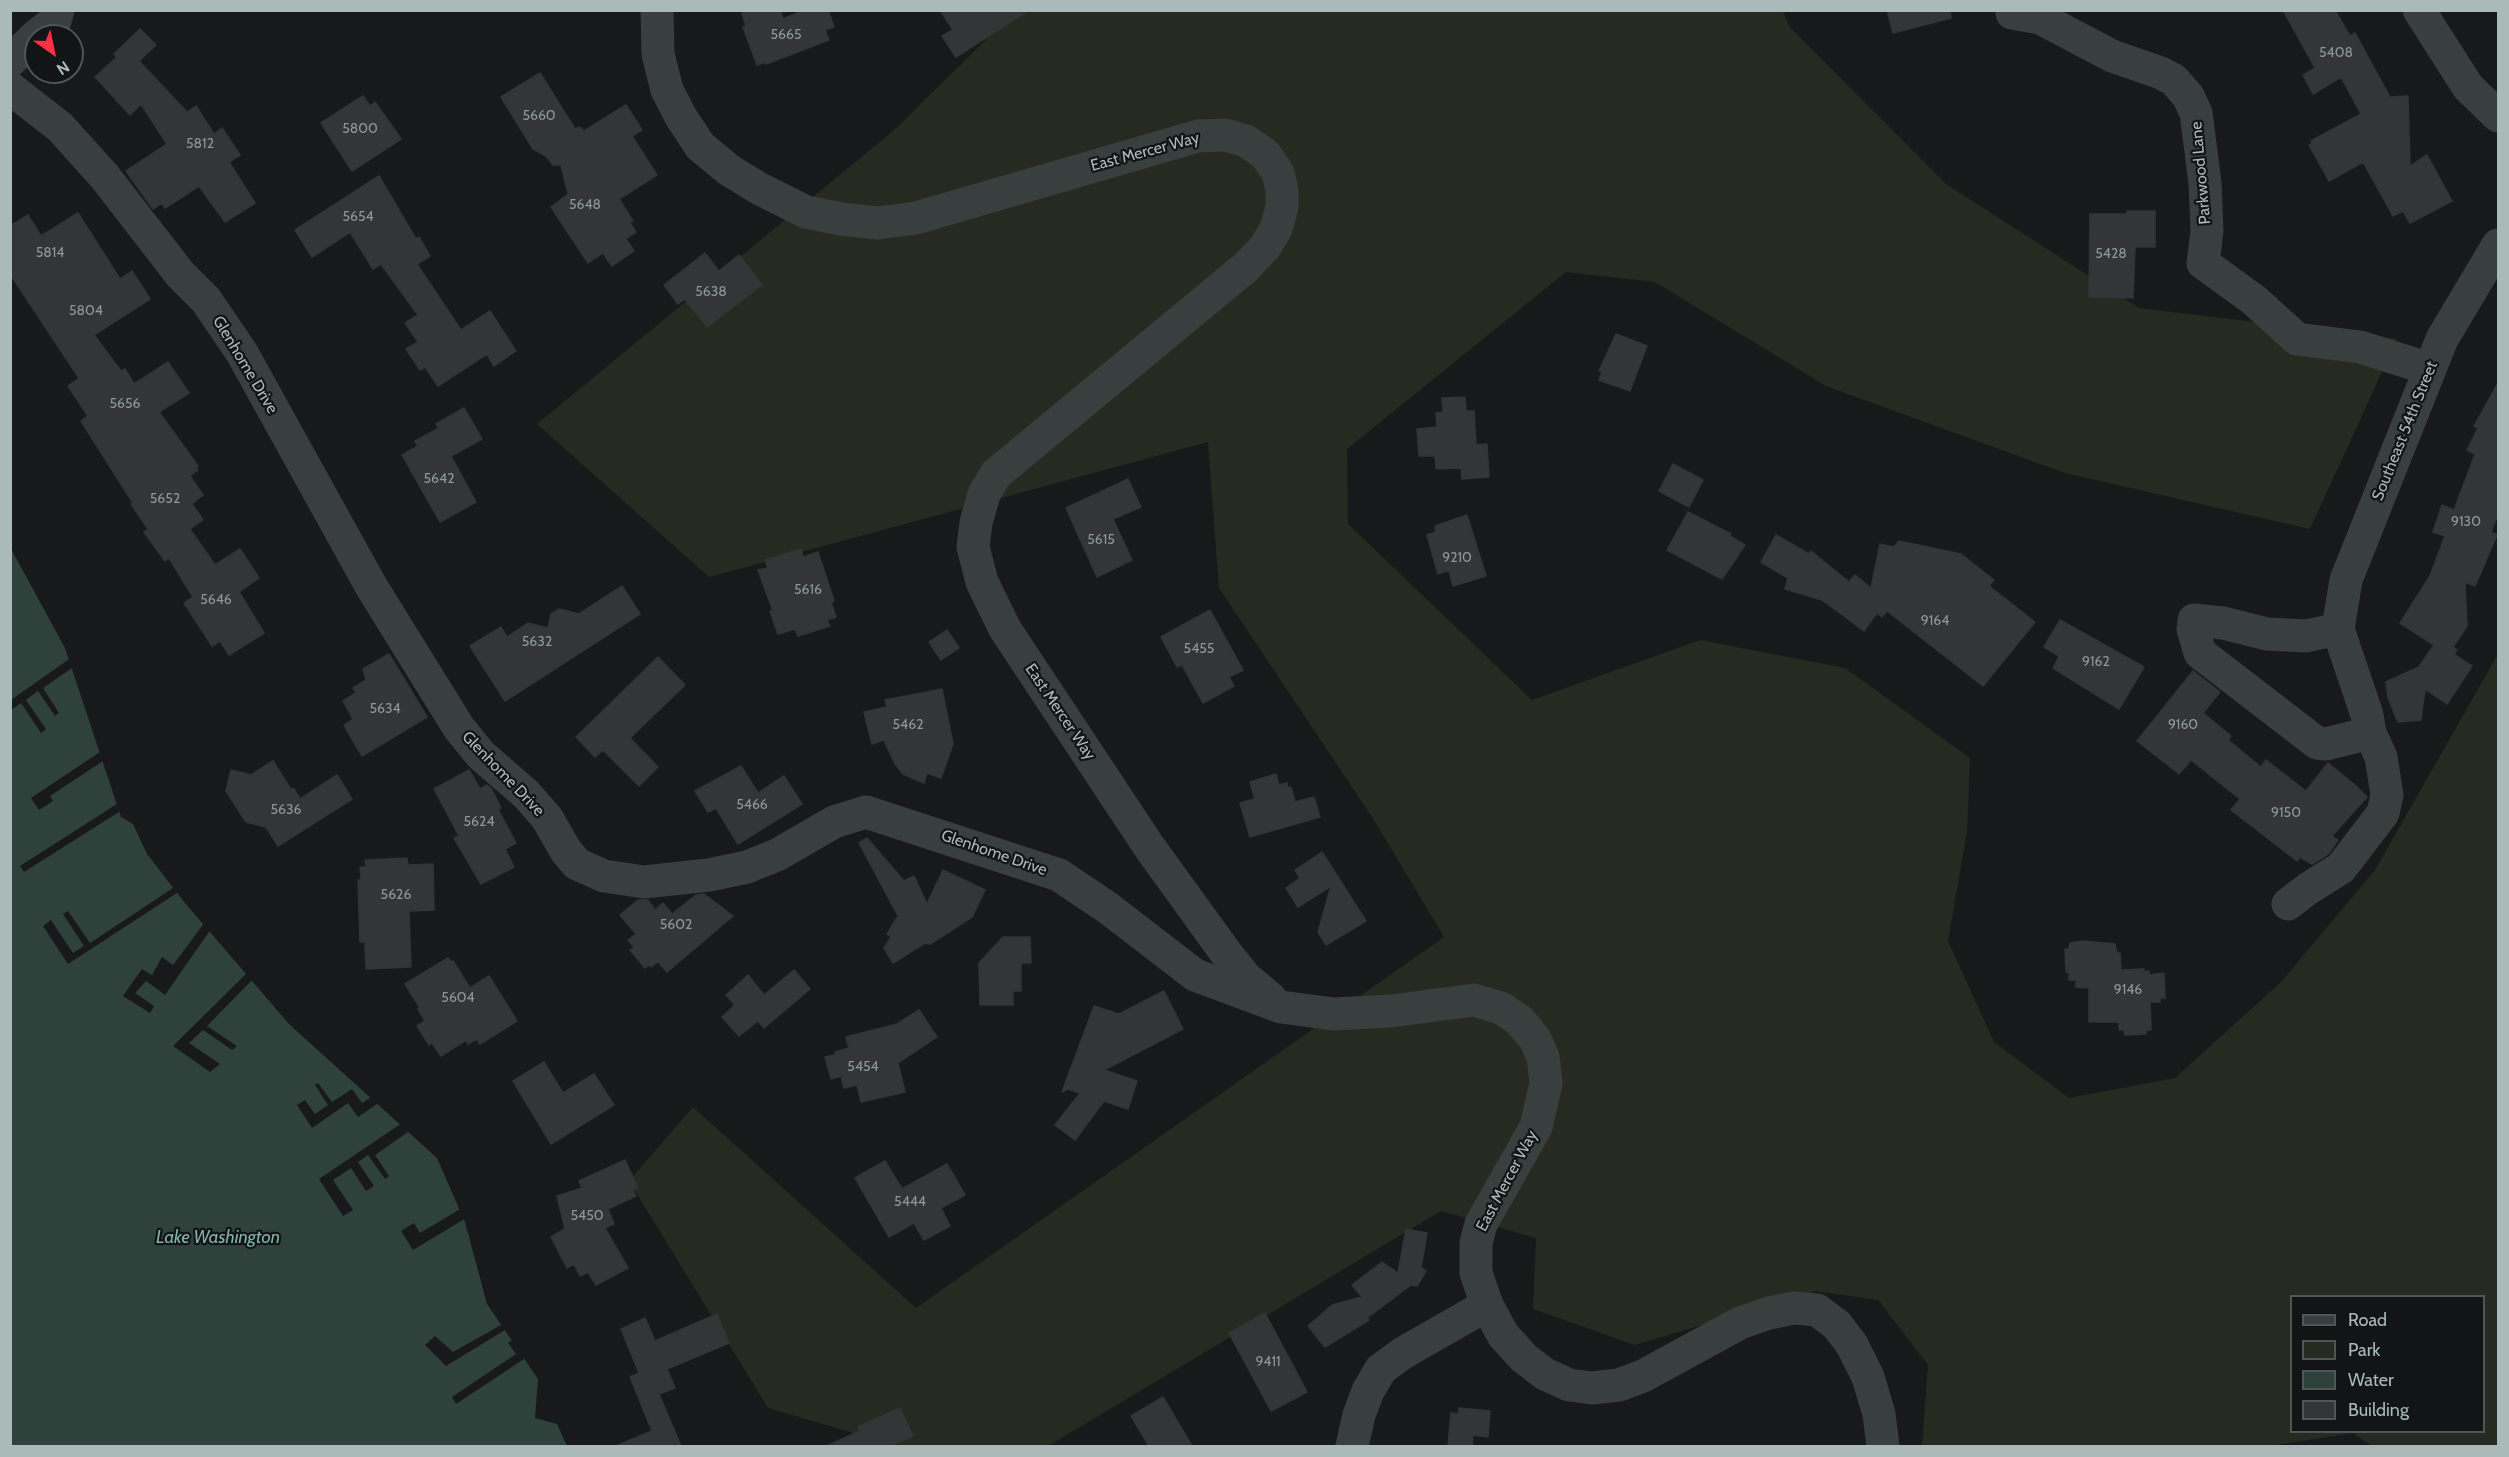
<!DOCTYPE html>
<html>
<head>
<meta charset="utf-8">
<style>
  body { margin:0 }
  #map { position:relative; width:2509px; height:1457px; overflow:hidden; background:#18191a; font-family:Cabin,sans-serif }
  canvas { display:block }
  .frame { position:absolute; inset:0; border:12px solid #a9bab9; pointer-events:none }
  .legend { position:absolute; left:2290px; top:1295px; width:195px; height:138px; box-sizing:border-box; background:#131415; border:2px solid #4f5657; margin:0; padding:8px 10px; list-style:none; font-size:18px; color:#a9bab9 }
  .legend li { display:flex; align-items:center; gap:12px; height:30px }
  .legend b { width:30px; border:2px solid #4f5657 }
  .north { position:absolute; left:24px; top:24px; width:60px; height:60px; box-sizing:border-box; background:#131415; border:2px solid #4f5657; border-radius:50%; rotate:147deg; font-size:16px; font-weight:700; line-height:24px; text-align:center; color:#a9bab9 }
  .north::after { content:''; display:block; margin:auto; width:21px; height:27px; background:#f93147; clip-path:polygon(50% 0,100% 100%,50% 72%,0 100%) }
</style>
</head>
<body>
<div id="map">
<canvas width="2509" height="1457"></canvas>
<div class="frame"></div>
<ul class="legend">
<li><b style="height:8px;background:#393f3f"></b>Road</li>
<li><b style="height:16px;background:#272a21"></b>Park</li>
<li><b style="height:16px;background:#2f413b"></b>Water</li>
<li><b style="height:16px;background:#333536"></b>Building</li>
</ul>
<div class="north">N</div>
</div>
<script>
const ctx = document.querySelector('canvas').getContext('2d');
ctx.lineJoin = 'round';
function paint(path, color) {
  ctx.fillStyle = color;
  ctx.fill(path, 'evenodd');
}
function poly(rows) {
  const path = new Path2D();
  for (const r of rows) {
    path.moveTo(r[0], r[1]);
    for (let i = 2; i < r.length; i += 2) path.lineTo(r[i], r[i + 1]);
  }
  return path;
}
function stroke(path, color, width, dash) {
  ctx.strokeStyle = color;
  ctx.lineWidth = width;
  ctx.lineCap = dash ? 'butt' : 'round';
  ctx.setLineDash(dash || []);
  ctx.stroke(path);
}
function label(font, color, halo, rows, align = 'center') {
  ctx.font = font + ' Cabin,sans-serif';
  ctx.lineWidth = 4.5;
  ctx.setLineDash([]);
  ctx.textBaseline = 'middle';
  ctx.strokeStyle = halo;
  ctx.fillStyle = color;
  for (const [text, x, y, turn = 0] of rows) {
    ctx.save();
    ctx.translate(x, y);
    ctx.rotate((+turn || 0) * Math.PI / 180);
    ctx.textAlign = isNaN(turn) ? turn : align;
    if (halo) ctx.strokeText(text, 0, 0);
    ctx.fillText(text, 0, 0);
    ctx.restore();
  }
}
paint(poly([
  [1015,11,1783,11,1789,26,1946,184,2139,308,2397,339,2310,529,2065,473,1826,386,1655,282,1566,272,1347,449,1348,524,1532,700,1700,640,1845,668,1970,758,1967,832,1948,941,1994,1042,2069,1098,2175,1078,2281,982,2375,870,2498,654,2498,1446,2372,1446,2353,1433,2271,1446,1922,1446,1928,1365,1878,1300,1816,1291,1635,1345,1533,1309,1536,1238,1441,1211,1048,1446,898,1446,768,1408,629,1181,693,1107,916,1308,1444,937,1374,820,1219,588,1208,442,709,577,537,424,893,131],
  [2292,1296,2484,1296,2484,1432,2292,1432]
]), '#272a21');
paint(poly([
  [10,547,65,648,121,817,133,824,147,854,185,903,289,1024,437,1158,465,1222,487,1304,538,1379,535,1418,557,1424,567,1446,11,1446]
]), '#2f413b');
paint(poly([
  [72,657,75,666,43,688,59,713,55,716,38,691,26,700,46,729,41,733,21,703,11,710,11,700],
  [103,750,106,759,50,796,53,801,39,810,31,798],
  [120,802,122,810,24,872,20,866],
  [176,886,180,891,68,964,43,926,51,920,73,953,84,946,63,914,68,911,90,943],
  [205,922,211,929,165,995,146,981,135,993,154,1006,150,1013,123,996,142,969,152,975,162,957,173,965],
  [248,972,254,978,207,1026,237,1046,232,1050,203,1030,189,1043,220,1064,210,1072,173,1046],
  [318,1083,332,1102,352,1089,362,1103,373,1096,380,1102,358,1117,348,1103,312,1128,297,1105,305,1100,315,1114,328,1105,315,1085],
  [402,1123,408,1132,375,1155,389,1176,385,1179,368,1155,358,1162,374,1186,366,1191,351,1168,333,1180,353,1210,343,1216,319,1179],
  [462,1208,466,1218,413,1250,401,1231,414,1223,420,1233],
  [501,1325,505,1330,446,1366,425,1345,435,1336,453,1352],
  [514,1339,527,1357,456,1404,452,1397,516,1354,508,1343]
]), '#18191a');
const building = poly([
  [741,10,780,10,783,19,805,10,828,10,834,27,825,30,829,40,766,64,766,62,757,65,743,27,746,26,741,10],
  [940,10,1029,10,956,57,942,36,953,30,940,10],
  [1887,10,1950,10,1951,18,1893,33,1887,10],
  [2283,10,2335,10,2350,36,2355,33,2390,97,2408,96,2410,166,2427,155,2452,201,2410,223,2403,211,2393,216,2363,162,2329,181,2309,145,2312,144,2311,141,2361,114,2341,77,2313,94,2303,75,2315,68,2283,10],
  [140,29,156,45,139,61,187,112,196,106,214,134,222,128,240,155,229,162,255,203,225,222,199,186,165,208,162,203,153,209,126,171,167,144,141,104,130,115,95,77,117,57,114,54,140,29],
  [540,73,575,129,580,127,584,131,626,105,642,130,632,136,657,175,619,199,633,221,630,223,636,232,626,239,634,251,612,266,603,253,588,263,551,207,568,194,561,165,553,165,546,156,533,149,501,97,540,73],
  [363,96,370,106,375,102,401,139,352,171,321,123,363,96],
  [379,176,416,239,419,237,430,256,417,264,461,330,490,311,516,351,494,366,487,354,438,386,425,367,420,370,406,349,418,342,405,323,418,315,381,264,373,269,350,232,312,257,295,230,379,176],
  [2127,211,2155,211,2155,247,2135,247,2133,298,2089,297,2090,214,2127,214,2127,211],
  [78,213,120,279,132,271,150,299,94,335,121,371,125,369,134,384,168,362,189,393,159,412,198,466,196,467,198,470,190,476,203,495,192,504,203,520,190,529,215,565,240,549,259,578,239,592,264,633,229,655,220,641,212,646,184,603,193,597,169,558,165,561,144,532,148,529,131,504,133,503,81,421,88,416,68,386,79,378,10,274,10,226,28,215,41,236,78,213],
  [705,253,719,271,739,255,762,285,707,327,685,299,678,304,664,285,705,253],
  [1616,334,1647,346,1630,391,1599,380,1602,372,1599,371,1616,334],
  [2499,381,2499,512,2491,532,2497,535,2475,586,2465,582,2467,626,2453,647,2457,650,2454,654,2472,666,2447,704,2425,689,2421,720,2398,722,2388,698,2386,682,2419,667,2434,645,2400,623,2430,576,2445,536,2433,532,2442,505,2454,510,2475,454,2467,450,2478,428,2474,426,2499,381],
  [1465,397,1466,411,1474,411,1476,445,1487,444,1489,477,1462,479,1461,468,1436,469,1435,456,1419,456,1417,429,1437,427,1436,413,1443,412,1442,398,1465,397],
  [464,408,482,439,451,456,476,502,440,522,402,455,418,446,415,441,439,428,436,424,464,408],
  [1673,464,1703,480,1689,507,1659,491,1673,464],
  [1128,479,1141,507,1113,519,1132,560,1097,577,1066,508,1128,479],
  [1688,512,1731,534,1730,536,1745,545,1722,579,1667,550,1688,512],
  [1467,515,1486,576,1453,586,1449,570,1438,574,1427,535,1436,532,1435,526,1467,515],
  [1776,535,1809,554,1811,551,1849,582,1855,575,1871,588,1880,544,1894,547,1899,541,1961,554,1994,580,1989,586,2035,622,1983,686,1887,611,1882,617,1877,613,1864,631,1822,600,1785,589,1788,578,1761,562,1776,535],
  [801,549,803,557,818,552,834,601,831,602,836,617,827,620,830,626,798,636,795,629,778,634,770,611,773,611,758,570,768,568,765,560,801,549],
  [622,586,640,614,505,701,470,646,501,627,507,637,528,623,548,628,551,614,559,609,579,614,622,586],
  [1210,610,1243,670,1229,677,1234,686,1203,703,1182,665,1177,667,1161,637,1210,610],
  [2060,620,2144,667,2119,709,2053,668,2059,656,2044,647,2060,620],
  [947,630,959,648,941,660,929,642,947,630],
  [389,654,427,717,362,756,344,725,353,719,343,701,356,693,353,688,366,680,363,669,389,654],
  [658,657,685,685,630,738,658,767,639,786,603,750,595,757,576,737,658,657],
  [2193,671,2220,692,2203,713,2231,736,2228,740,2261,767,2266,760,2306,791,2328,763,2355,785,2367,797,2332,836,2338,840,2328,854,2312,864,2300,857,2297,861,2231,810,2240,799,2191,760,2179,774,2137,741,2193,671],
  [942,689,953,744,941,778,927,773,924,783,903,774,895,764,884,740,872,744,864,712,887,707,885,700,942,689],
  [273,761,290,788,294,789,300,799,337,775,352,799,278,846,266,827,246,822,226,791,231,770,251,775,273,761],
  [741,766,758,793,784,776,802,804,738,844,716,808,708,812,695,791,741,766],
  [469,770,480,789,487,785,491,788,501,808,498,809,516,843,505,849,514,867,481,884,454,838,459,836,434,789,469,770],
  [1276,774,1279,785,1287,783,1288,788,1291,787,1295,802,1314,797,1320,817,1250,837,1240,803,1255,799,1250,782,1276,774],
  [867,838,904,881,914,876,927,904,943,870,985,890,972,917,930,944,925,943,893,963,884,948,891,937,887,934,898,916,859,843,867,838],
  [1322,852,1366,921,1326,945,1318,932,1331,886,1298,907,1286,888,1300,878,1295,870,1322,852],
  [407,858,408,865,433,864,434,910,409,911,411,967,366,969,365,942,360,942,358,880,361,880,360,867,366,867,365,860,407,858],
  [704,894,733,916,667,972,658,962,651,967,649,965,645,968,630,950,634,947,628,940,636,934,620,915,638,900,648,900,655,910,663,903,672,914,696,895,704,894],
  [1003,937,1030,937,1031,963,1021,963,1021,991,1013,991,1013,1005,980,1005,979,963,1003,937],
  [2083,941,2115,944,2117,953,2120,953,2121,970,2144,969,2144,972,2149,971,2149,975,2164,973,2165,998,2160,998,2160,1002,2150,1002,2151,1030,2146,1030,2146,1034,2125,1035,2124,1030,2119,1030,2119,1022,2089,1022,2089,988,2076,987,2076,980,2069,980,2069,972,2066,972,2065,949,2069,949,2070,943,2083,941],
  [448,958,451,962,453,961,470,988,489,976,517,1021,480,1044,477,1039,468,1044,466,1040,441,1056,432,1043,429,1045,417,1026,425,1021,418,1009,420,1008,405,984,448,958],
  [794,970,810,989,764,1028,758,1021,739,1036,722,1017,735,1005,726,995,748,975,764,995,794,970],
  [1164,991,1183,1029,1104,1070,1137,1081,1128,1109,1104,1101,1075,1140,1055,1125,1080,1093,1068,1089,1062,1092,1094,1006,1119,1014,1164,991],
  [919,1010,937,1037,898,1063,905,1092,861,1102,857,1085,844,1088,841,1076,831,1079,825,1057,835,1055,835,1052,849,1048,846,1037,897,1024,919,1010],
  [544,1062,563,1093,594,1074,614,1105,551,1144,513,1081,544,1062],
  [625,1160,638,1188,633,1190,636,1196,608,1209,614,1224,605,1228,628,1268,596,1285,588,1272,580,1276,574,1264,567,1268,551,1237,565,1229,557,1196,582,1188,579,1181,625,1160],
  [885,1161,902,1189,947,1164,965,1195,941,1208,950,1226,924,1240,914,1223,889,1237,855,1178,885,1161],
  [1406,1229,1427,1233,1421,1268,1426,1271,1417,1286,1411,1285,1367,1318,1369,1320,1325,1347,1308,1326,1332,1305,1362,1297,1352,1285,1382,1262,1398,1273,1406,1229],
  [1265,1313,1307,1392,1271,1411,1229,1333,1265,1313],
  [717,1314,729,1343,667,1369,675,1388,659,1394,681,1446,616,1446,652,1431,630,1377,639,1373,621,1329,645,1318,655,1341,717,1314],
  [1163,1397,1192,1446,1149,1446,1131,1416,1163,1397],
  [900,1408,913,1436,890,1446,827,1446,860,1431,858,1427,900,1408],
  [1459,1408,1490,1411,1488,1437,1473,1435,1472,1446,1448,1446,1451,1413,1459,1414,1459,1408]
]);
paint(building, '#333536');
stroke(building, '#323536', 1.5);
stroke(poly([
  [657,10,658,54,667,90,681,117,700,146,729,170,760,189,806,212,841,219,878,223,916,218,1198,136,1225,135,1246,141,1265,154,1278,173,1282,190,1282,207,1276,229,1265,247,1246,267,996,474,984,494,976,523,973,547,982,582,1005,629,1150,848,1226,953,1246,978,1270,998],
  [2419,10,2468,87,2498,116],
  [2012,13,2040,18,2112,56,2161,73,2174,80,2188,96,2196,113,2205,183,2207,231,2203,263,2254,300,2297,339,2360,347,2430,369],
  [36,36,55,21,58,10],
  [10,61,36,36],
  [10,88,60,127,105,177,180,274,206,300,242,353,371,586,459,728,481,755,526,794,547,818,566,851,577,864,604,876,644,882,709,875,747,867,777,855,834,822,866,812,1059,875,1108,908,1195,975,1281,1007,1334,1014,1391,1011,1474,1000,1501,1008,1519,1020,1535,1039,1543,1057,1546,1083,1536,1127,1481,1224,1476,1243,1476,1273,1487,1305,1503,1335,1524,1358,1545,1374,1569,1385,1592,1388,1619,1385,1643,1376,1740,1323,1769,1313,1794,1308,1817,1310,1837,1325,1852,1345,1868,1377,1879,1414,1883,1446],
  [2338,629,2306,636,2267,634,2223,623,2194,620,2193,629,2200,653,2317,743,2326,744,2370,733],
  [2288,904,2309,888,2341,868,2383,813,2387,795,2381,757,2370,733,2367,715,2338,629,2346,580,2442,339,2498,245],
  [1352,1446,1359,1415,1368,1391,1381,1369,1403,1353,1487,1305]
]), '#393f3f', 33);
label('14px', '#8c9998', null, [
  ["5665",786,35],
  ["5408",2336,53],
  ["5660",539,116],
  ["5800",360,129],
  ["5812",200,144],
  ["5648",585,205],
  ["5654",358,217],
  ["5814",50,253],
  ["5428",2111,254],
  ["5638",711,292],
  ["5804",86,311],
  ["5656",125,404],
  ["5642",439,479],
  ["5652",165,499],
  ["9130",2466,522],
  ["5615",1101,540],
  ["9210",1457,558],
  ["5616",808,590],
  ["5646",216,600],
  ["9164",1935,621],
  ["5632",537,642],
  ["5455",1199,649],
  ["9162",2096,662],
  ["5634",385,709],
  ["5462",908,725],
  ["9160",2183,725],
  ["5466",752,805],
  ["5636",286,810],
  ["9150",2286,813],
  ["5624",479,822],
  ["5626",396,895],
  ["5602",676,925],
  ["9146",2128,990],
  ["5604",458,998],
  ["5454",863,1067],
  ["5444",910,1202],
  ["5450",587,1216],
  ["9411",1268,1362]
]);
label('16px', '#a9bab9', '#131415', [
  ["East Mercer Way",1145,152,-15],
  ["Parkwood Lane",2201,173,-95],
  ["Glenhome Drive",245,365,59],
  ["Southeast 54th Street",2405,431,-68],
  ["East Mercer Way",1060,712,56],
  ["Glenhome Drive",503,774,46],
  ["Glenhome Drive",994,853,19],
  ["East Mercer Way",1507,1181,-62]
]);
label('italic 18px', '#7fb6a5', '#131415', [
  ["Lake Washington",218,1238]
]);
</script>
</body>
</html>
